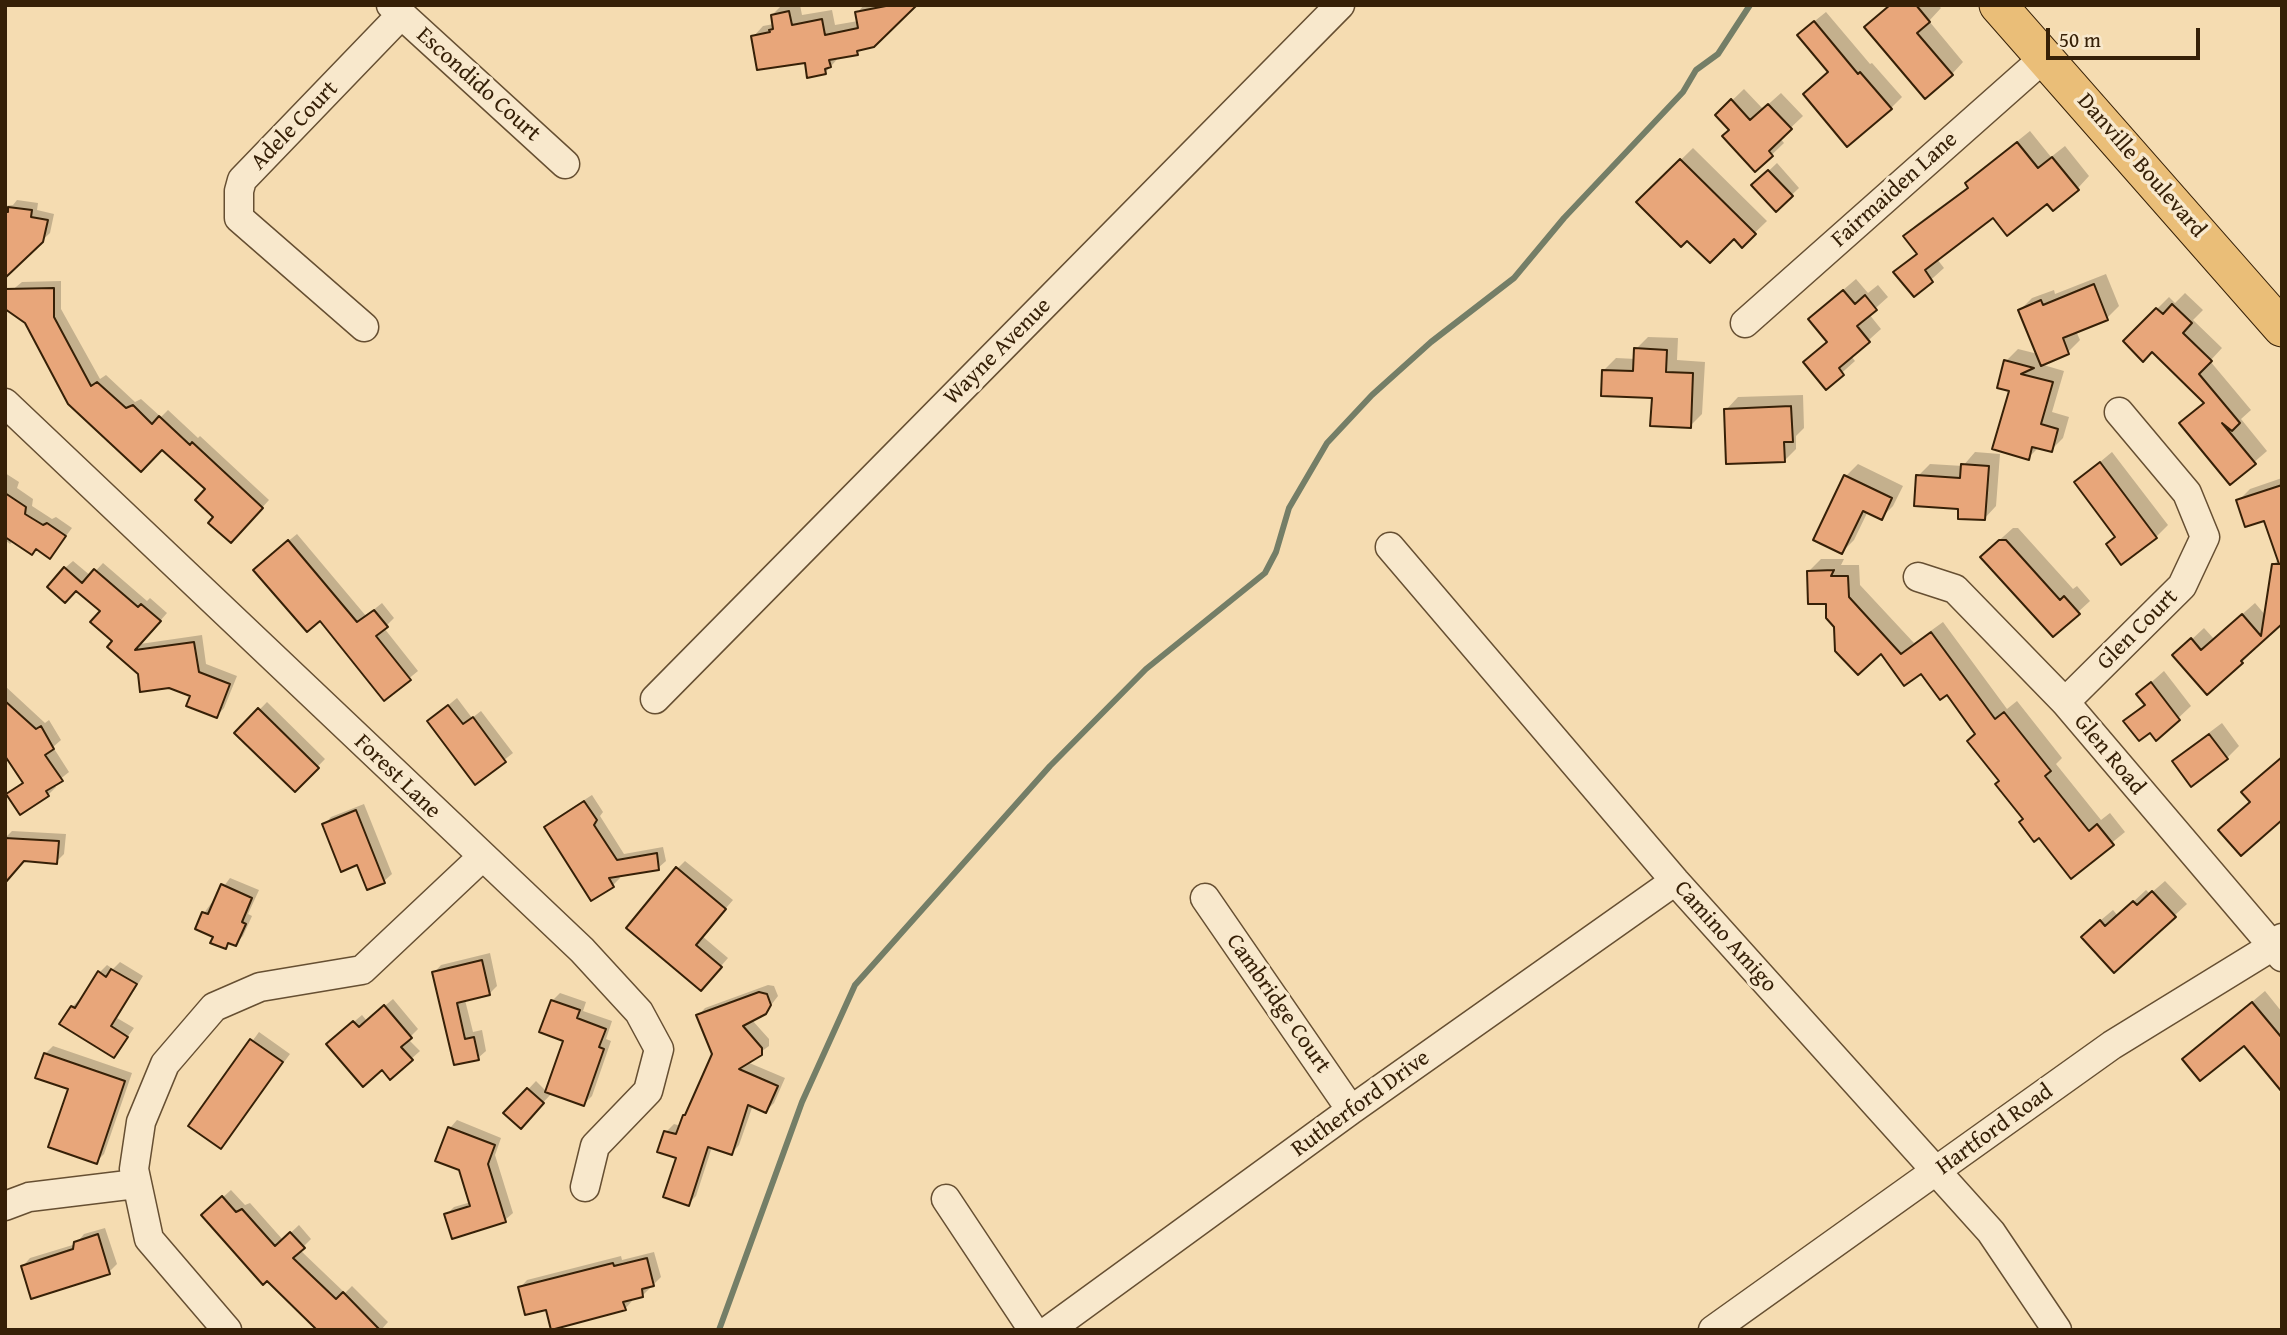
<!DOCTYPE html>
<html>
<head>
<meta charset="utf-8">
<style>
  body { margin:0 }
  #map { position:relative; width:2287px; height:1335px; overflow:hidden; background:#f5dcb1; font-family:"Gentium Book Plus",serif }
  canvas { display:block }
  .frame { position:absolute; inset:0; border:7px solid #362007; pointer-events:none }
  .scale { position:absolute; left:2046px; top:28px; width:154px; height:32px; box-sizing:border-box; border:4px solid #362007; border-top:0; padding-left:9px; font-size:21px; line-height:24px; white-space:nowrap; color:#362007; -webkit-text-stroke:5px #f8e8cc; paint-order:stroke }
</style>
</head>
<body>
<div id="map">
<canvas width="2287" height="1335"></canvas>
<div class="frame"></div>
<div class="scale">50 m</div>
</div>
<script>
const ctx = document.querySelector('canvas').getContext('2d');
ctx.lineJoin = 'round';
function paint(path, color) {
  ctx.fillStyle = color;
  ctx.fill(path, 'evenodd');
}
function poly(rows) {
  const path = new Path2D();
  for (const r of rows) {
    path.moveTo(r[0], r[1]);
    for (let i = 2; i < r.length; i += 2) path.lineTo(r[i], r[i + 1]);
  }
  return path;
}
function stroke(path, color, width, dash) {
  ctx.strokeStyle = color;
  ctx.lineWidth = width;
  ctx.lineCap = dash ? 'butt' : 'round';
  ctx.setLineDash(dash || []);
  ctx.stroke(path);
}
function label(font, color, halo, rows, align = 'center') {
  ctx.font = font + ' "Gentium Book Plus",serif';
  ctx.lineWidth = 7;
  ctx.setLineDash([]);
  ctx.textBaseline = 'middle';
  ctx.strokeStyle = halo;
  ctx.fillStyle = color;
  for (const [text, x, y, turn = 0] of rows) {
    ctx.save();
    ctx.translate(x, y);
    ctx.rotate((+turn || 0) * Math.PI / 180);
    ctx.textAlign = isNaN(turn) ? turn : align;
    if (halo) ctx.strokeText(text, 0, 0);
    ctx.fillText(text, 0, 0);
    ctx.restore();
  }
}
paint(poly([
  [782,5,800,5,802,15,832,10,835,25,858,21,857,13,864,5,914,5,857,53,839,57,825,73,806,61,753,37,763,26,774,24,772,15],
  [1890,5,1938,5,1941,8,1929,21,1963,62,1952,74],
  [1826,12,1870,64,1872,63,1902,97,1891,108,1830,71,1811,24],
  [1744,89,1763,109,1781,93,1803,116,1780,138,1784,143,1756,170,1731,130,1717,115],
  [2030,131,2051,157,2065,146,2089,176,2078,188,2048,202,1993,215,1937,259,1944,268,1914,295,1896,272,1918,252,1905,236,1917,224,1969,186,1967,184,1979,172],
  [1693,148,1767,221,1742,245,1734,237,1687,238,1638,202],
  [1777,163,1799,188,1777,209,1754,185],
  [17,200,38,203,37,210,54,214,50,233,5,275,5,206,13,205],
  [2106,274,2119,306,2107,318,2076,331,2080,340,2068,352,2040,364,2064,371,2052,412,2069,417,2063,438,2051,450,2039,447,2028,458,2006,361,2018,349,2038,354,2020,310,2032,298,2054,290,2055,294],
  [1856,279,1868,293,1878,285,1888,297,1869,314,1881,329,1851,356,1855,361,1826,387,1805,362,1828,341,1822,308],
  [61,281,61,309,100,379,106,375,135,402,141,399,161,417,168,410,198,438,200,436,269,500,239,533,216,517,207,489,162,448,141,470,5,296,22,282],
  [2185,293,2203,310,2193,320,2222,348,2210,361,2251,410,2241,419,2267,451,2230,483,2181,423,2205,402,2152,350,2125,341,2169,297,2175,303],
  [1648,337,1678,338,1677,360,1705,362,1702,414,1690,426,1653,397,1604,370,1616,358,1636,359,1636,349],
  [1803,395,1804,428,1796,436,1796,449,1784,461,1726,410,1738,397],
  [1975,452,2000,454,1996,506,1984,519,1960,507,1918,476,1930,464,1963,466],
  [2112,452,2168,525,2156,537,2116,536,2076,482],
  [1858,464,1903,486,1893,506,1881,518,1868,511,1854,540,1842,552,1846,476],
  [5,473,19,482,17,488,33,499,32,506,52,519,56,517,72,528,50,557,37,548,13,541,10,544,5,540],
  [2282,478,2282,543,2265,519,2238,501,2250,489],
  [2013,528,2018,528,2073,589,2077,586,2090,601,2053,635,1994,545],
  [297,534,366,616,382,603,394,618,384,628,418,671,385,698,321,618,263,562],
  [2282,556,2282,623,2252,648,2254,650,2242,662,2174,656,2204,628,2214,639,2255,603,2266,616,2274,564],
  [1821,559,1844,559,1841,565,1859,565,1860,585,1914,643,1943,622,2007,709,2017,701,2062,758,2056,764,2101,820,2110,813,2125,832,2071,876,2025,819,2001,781,1977,733,1947,693,1922,672,1836,626,1827,602,1809,571],
  [73,561,91,576,103,563,147,601,150,598,167,613,140,644,202,635,206,664,237,676,224,708,217,716,192,695,139,673,102,611,65,568],
  [2164,671,2191,706,2157,738,2151,730,2126,721,2145,703,2138,694],
  [5,686,45,723,49,720,61,740,53,747,69,772,54,784,56,787,48,795,8,794,24,781,5,752],
  [457,698,472,718,481,711,513,753,475,783,429,721],
  [267,702,325,759,295,790,237,733],
  [2222,723,2239,746,2227,758,2174,761,2186,750],
  [592,795,603,812,600,816,624,854,663,847,666,861,658,868,618,875,620,878,613,885,546,827,553,820],
  [364,804,392,874,384,881,358,863,324,825,331,817],
  [12,831,66,834,64,854,56,862,25,860,5,881,5,838],
  [685,861,733,900,702,936,728,958,701,989,677,869],
  [230,878,259,890,248,914,252,916,243,936,235,944,231,942,225,947,215,936,204,913],
  [2165,881,2187,904,2114,971,2095,925,2113,910,2118,916,2146,890,2150,894],
  [490,953,497,986,489,994,465,1000,473,1032,482,1030,486,1051,478,1058,455,1063,434,973,441,965],
  [120,962,143,976,117,1018,134,1028,114,1056,72,1007,80,999,82,1000,99,973,107,965,113,969],
  [768,985,774,986,778,996,765,1013,752,1020,769,1039,769,1046,747,1062,785,1078,774,1103,766,1111,753,1105,739,1145,732,1153,712,1147,696,1196,688,1204,679,1157,666,1132,674,1124,681,1126,714,1054,698,1016,705,1008],
  [2265,991,2282,1012,2282,1090,2244,1043,2184,1059],
  [560,993,586,1002,583,1011,612,1021,606,1039,611,1041,592,1096,584,1104,552,1093,521,1126,506,1113,536,1081,547,1092,566,1040,552,1001],
  [393,999,418,1029,408,1039,420,1051,391,1077,382,1068,336,1037,362,1015,367,1021],
  [259,1032,290,1054,221,1147,191,1125],
  [53,1046,132,1073,104,1154,96,1162,71,1088,45,1054],
  [457,1120,501,1138,495,1155,513,1213,505,1220,446,1215,454,1207,471,1202,450,1128],
  [231,1190,245,1205,250,1203,283,1240,299,1225,311,1239,300,1250,345,1293,352,1286,388,1322,381,1330,319,1330,211,1208],
  [105,1228,117,1264,109,1272,23,1266,30,1258,76,1244,84,1234],
  [654,1252,661,1277,643,1295,632,1298,632,1301,625,1309,547,1308,520,1288,527,1280,621,1256,622,1260]
]), '#0003');
stroke(poly([
  [719,1330,802,1102,855,985,1050,766,1146,669,1265,573,1276,552,1289,508,1327,443,1372,395,1431,342,1514,278,1564,218,1683,92,1696,70,1718,54,1750,5]
]), '#747e67', 6);
const building = poly([
  [891,5,917,5,874,47,857,51,858,55,829,60,831,67,825,69,826,74,807,78,805,63,757,70,751,36,770,32,769,30,773,29,771,15,789,11,792,25,822,19,825,35,858,28,855,12,891,5],
  [1890,5,1916,5,1930,22,1917,33,1953,75,1925,99,1864,27,1890,5],
  [1814,21,1858,74,1860,72,1892,109,1847,147,1803,94,1828,72,1797,35,1814,21],
  [1731,99,1750,120,1768,104,1792,129,1769,151,1773,156,1755,172,1722,136,1729,130,1715,115,1731,99],
  [2017,142,2038,168,2052,157,2079,190,2053,211,2047,204,2007,236,1993,218,1925,270,1933,282,1914,297,1893,272,1917,254,1903,236,1968,188,1965,183,2017,142],
  [1680,159,1756,234,1742,248,1734,239,1710,263,1687,241,1681,247,1636,202,1680,159],
  [1768,170,1793,196,1776,212,1751,185,1768,170],
  [8,207,32,210,31,217,48,220,43,242,5,278,5,212,8,212,8,207],
  [2094,284,2108,320,2063,338,2069,354,2041,366,2018,310,2041,300,2043,305,2094,284],
  [54,288,54,317,91,386,97,382,126,408,133,405,152,424,159,416,190,445,192,442,263,508,231,543,208,523,213,517,195,500,205,489,162,450,141,472,68,404,25,323,5,309,5,289,54,288],
  [1843,290,1855,304,1865,295,1877,310,1857,326,1870,342,1839,368,1844,375,1826,390,1803,362,1827,342,1808,319,1843,290],
  [2172,304,2192,323,2183,333,2212,361,2199,374,2240,423,2232,431,2222,423,2256,464,2230,485,2179,423,2204,403,2152,352,2143,362,2123,341,2156,308,2163,314,2172,304],
  [1634,348,1667,350,1666,372,1693,373,1691,428,1650,426,1652,398,1601,396,1602,370,1633,371,1634,348],
  [2004,360,2034,368,2021,374,2053,382,2041,424,2058,429,2052,452,2032,447,2029,460,1992,449,2009,391,1997,388,2004,360],
  [1791,406,1793,442,1784,442,1785,462,1726,464,1724,409,1791,406],
  [2100,462,2157,538,2121,565,2106,544,2115,537,2074,482,2100,462],
  [1961,464,1989,466,1985,520,1958,519,1958,509,1914,506,1916,475,1960,478,1961,464],
  [1844,475,1892,498,1882,520,1863,511,1842,554,1813,540,1844,475],
  [2282,485,2282,564,2279,564,2264,521,2245,527,2236,500,2282,485],
  [5,493,26,507,25,514,43,525,47,523,66,536,50,559,36,549,32,555,5,537,5,493],
  [288,540,357,622,374,610,388,627,376,636,411,680,384,701,320,621,307,632,253,570,288,540],
  [1999,540,2006,540,2060,600,2064,596,2080,614,2053,637,1980,557,1999,540],
  [2272,564,2282,564,2282,624,2241,661,2243,663,2207,695,2172,655,2191,638,2201,650,2242,614,2261,636,2272,564],
  [64,567,82,583,94,569,138,607,141,604,161,621,135,650,194,642,199,672,230,684,217,718,186,706,190,696,169,688,140,692,138,674,107,647,112,641,90,622,100,611,76,591,65,603,47,587,64,567],
  [1834,570,1831,576,1848,576,1849,597,1901,654,1931,632,1995,719,2004,712,2051,771,2045,776,2089,831,2097,824,2114,845,2071,879,2039,838,2034,842,2019,822,2023,819,1995,784,1999,781,1967,741,1975,734,1947,695,1940,700,1921,674,1904,686,1881,654,1858,675,1835,651,1834,627,1826,618,1826,604,1808,604,1807,571,1834,570],
  [2151,682,2180,720,2156,741,2150,733,2139,741,2123,721,2145,705,2136,694,2151,682],
  [5,701,36,729,41,726,54,749,45,755,63,781,46,791,49,796,20,815,6,794,23,783,5,756,5,701],
  [448,705,463,724,473,717,506,762,475,785,427,721,448,705],
  [258,708,319,768,295,792,234,733,258,708],
  [2209,734,2228,759,2191,787,2172,761,2209,734],
  [2282,757,2282,820,2241,856,2218,830,2250,802,2241,792,2282,757],
  [584,801,597,820,594,825,617,860,657,853,659,870,609,878,614,887,591,901,544,827,584,801],
  [356,810,385,883,367,890,357,865,341,872,322,824,356,810],
  [5,838,59,841,57,864,24,861,5,883,5,838],
  [676,867,726,909,696,945,722,967,701,991,626,928,676,867],
  [221,884,252,898,242,922,246,924,236,946,228,943,226,949,210,943,213,937,195,929,202,912,208,914,221,884],
  [2152,891,2176,917,2114,973,2081,937,2100,920,2105,926,2133,901,2137,905,2152,891],
  [482,960,490,995,457,1003,465,1039,474,1037,479,1060,454,1065,432,972,482,960],
  [111,969,137,984,111,1026,128,1037,114,1058,59,1024,71,1006,75,1008,98,971,106,977,111,969],
  [759,992,767,994,771,1005,766,1014,743,1026,762,1048,762,1055,739,1069,778,1086,766,1113,748,1105,732,1155,708,1147,689,1206,663,1197,676,1158,657,1152,664,1131,676,1134,683,1115,685,1115,712,1054,696,1015,759,992],
  [551,1000,580,1010,577,1018,606,1029,599,1047,604,1049,584,1106,545,1092,563,1041,539,1032,551,1000],
  [2252,1002,2282,1038,2282,1092,2244,1046,2200,1081,2182,1059,2252,1002],
  [384,1005,412,1038,401,1047,413,1060,390,1080,382,1070,363,1087,326,1044,353,1021,359,1027,384,1005],
  [250,1039,283,1062,221,1149,188,1126,250,1039],
  [44,1053,125,1081,97,1164,48,1147,68,1089,35,1078,44,1053],
  [527,1088,544,1103,521,1129,503,1113,527,1088],
  [448,1127,495,1145,488,1164,506,1222,452,1239,444,1214,470,1206,459,1170,435,1161,448,1127],
  [222,1196,236,1212,242,1209,275,1246,290,1232,305,1248,293,1258,336,1299,343,1292,380,1330,317,1330,267,1281,263,1285,201,1215,222,1196],
  [98,1234,110,1274,31,1299,21,1266,73,1249,74,1242,98,1234],
  [647,1258,654,1286,642,1289,643,1297,623,1302,626,1310,551,1330,546,1310,525,1315,518,1287,613,1263,614,1266,647,1258]
]);
paint(building, '#e8a67a');
stroke(building, '#362007', 2);
const minor = poly([
  [391,5,565,164],
  [1745,323,2045,57],
  [364,327,239,218,239,191,242,180,401,15],
  [5,403,582,950,639,1012,659,1049,648,1091,595,1146,585,1187],
  [1390,547,1675,881,1991,1232,2057,1330],
  [1918,577,1955,589,2065,702,2282,957],
  [655,699,1340,5],
  [2065,702,2182,586,2205,537,2187,493,2119,412],
  [1205,898,1351,1110],
  [946,1199,1033,1330],
  [5,1206,29,1197,136,1184],
  [227,1330,149,1239,134,1169,141,1122,165,1064,214,1007,260,987,362,970,482,857],
  [1049,1330,1351,1110,1675,881],
  [1713,1330,2112,1045,2273,946,2282,938]
]);
const major = poly([
  [1998,5,2282,328]
]);
stroke(minor, '#664f32', 31);
stroke(major, '#362007', 39);
stroke(minor, '#f8e8cc', 28);
stroke(major, '#eabe78', 37);
label('23px', '#362007', '#f8e8cc', [
  ["Escondido Court",478,85,42],
  ["Adele Court",295,126,-46],
  ["Danville Boulevard",2141,166,49],
  ["Fairmaiden Lane",1895,190,-42],
  ["Wayne Avenue",998,352,-45],
  ["Glen Court",2138,630,-45],
  ["Glen Road",2109,755,50],
  ["Forest Lane",397,777,44],
  ["Camino Amigo",1725,937,48],
  ["Cambridge Court",1278,1004,55],
  ["Rutherford Drive",1361,1104,-36],
  ["Hartford Road",1995,1130,-36]
]);
</script>
</body>
</html>
